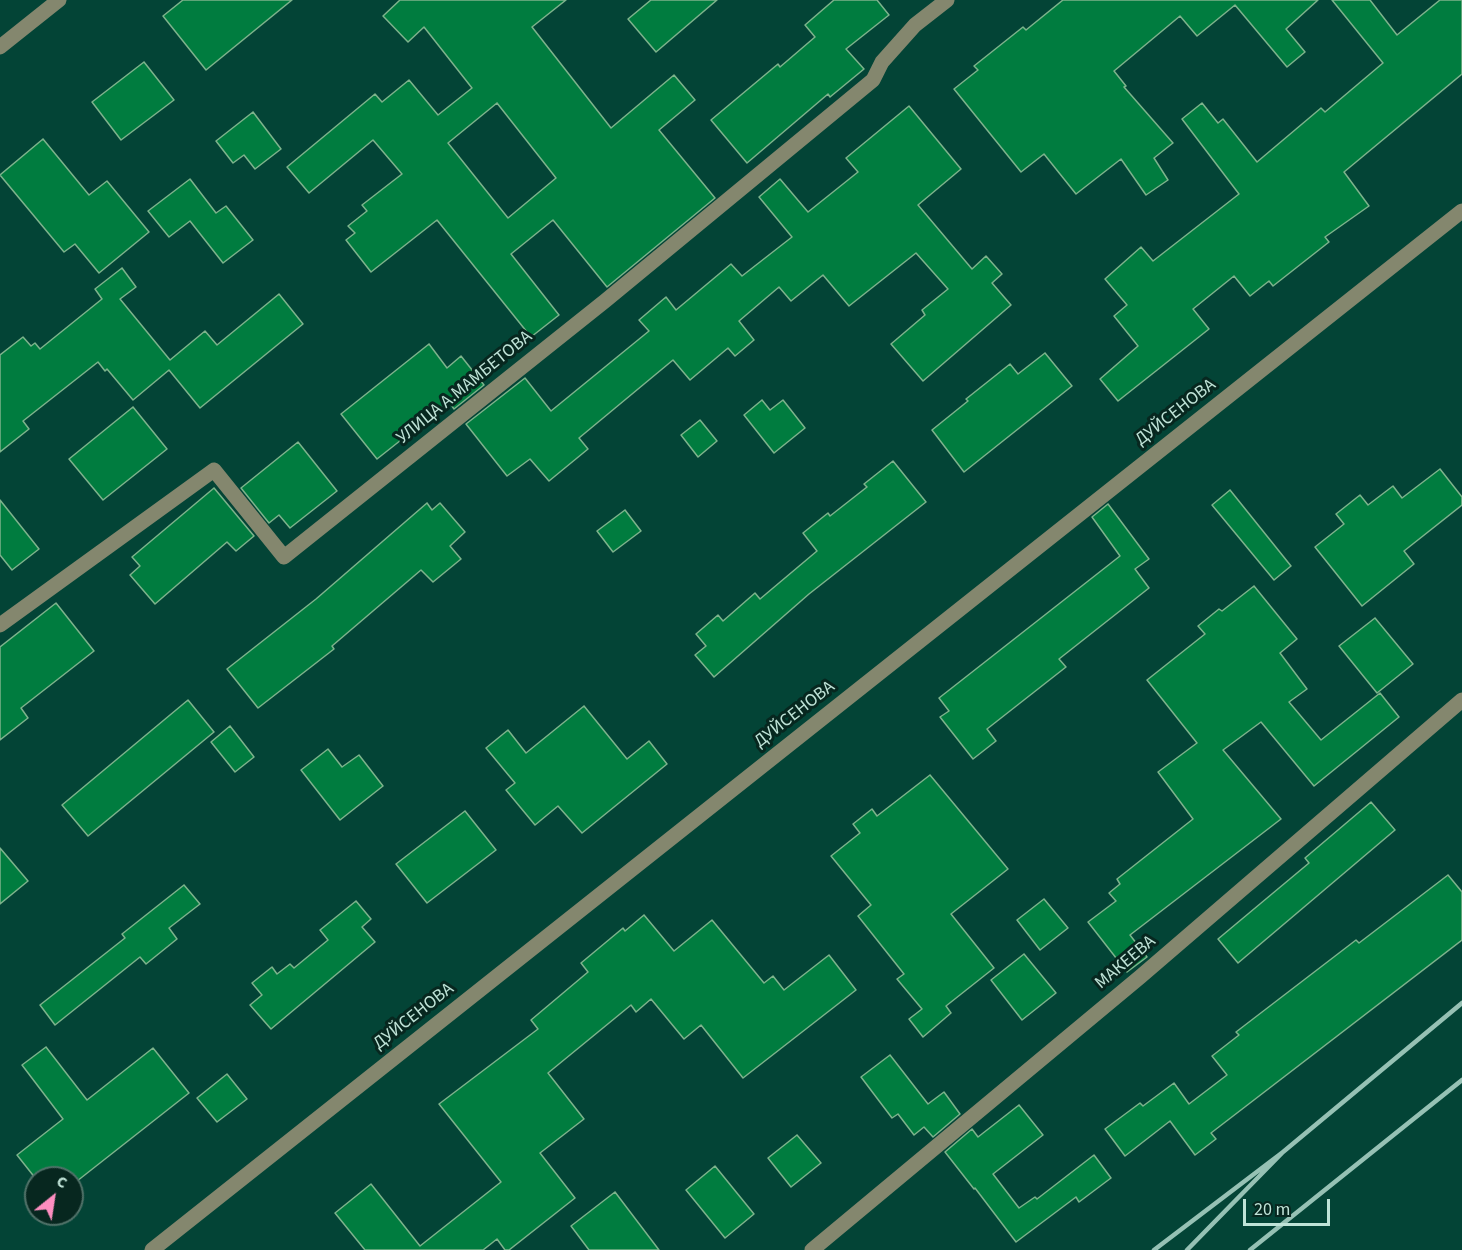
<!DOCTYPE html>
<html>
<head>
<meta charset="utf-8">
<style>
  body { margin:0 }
  #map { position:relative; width:1462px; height:1250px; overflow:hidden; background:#034436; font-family:"Source Sans 3",sans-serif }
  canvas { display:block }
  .north { position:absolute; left:24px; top:1166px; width:60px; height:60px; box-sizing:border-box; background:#07271f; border:2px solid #517269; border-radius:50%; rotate:30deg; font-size:16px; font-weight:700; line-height:24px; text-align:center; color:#bfe3d7 }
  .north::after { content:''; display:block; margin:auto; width:21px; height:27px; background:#fd8ec0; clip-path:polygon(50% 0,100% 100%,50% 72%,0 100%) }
  .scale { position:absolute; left:1243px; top:1199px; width:87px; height:27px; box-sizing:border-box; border:3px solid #bfe3d7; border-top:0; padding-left:8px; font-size:18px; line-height:21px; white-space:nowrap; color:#bfe3d7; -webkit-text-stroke:4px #07271f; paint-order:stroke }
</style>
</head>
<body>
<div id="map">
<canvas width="1462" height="1250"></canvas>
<div class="north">С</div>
<div class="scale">20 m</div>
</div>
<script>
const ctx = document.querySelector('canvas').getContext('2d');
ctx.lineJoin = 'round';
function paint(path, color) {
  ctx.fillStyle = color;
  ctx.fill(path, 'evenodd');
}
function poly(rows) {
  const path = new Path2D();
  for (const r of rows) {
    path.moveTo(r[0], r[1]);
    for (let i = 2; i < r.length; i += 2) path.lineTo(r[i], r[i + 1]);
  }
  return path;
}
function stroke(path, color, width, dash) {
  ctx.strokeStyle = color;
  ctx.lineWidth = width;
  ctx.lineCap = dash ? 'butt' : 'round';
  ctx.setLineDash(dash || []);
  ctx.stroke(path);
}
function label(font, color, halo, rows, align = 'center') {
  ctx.font = font + ' "Source Sans 3",sans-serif';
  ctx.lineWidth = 6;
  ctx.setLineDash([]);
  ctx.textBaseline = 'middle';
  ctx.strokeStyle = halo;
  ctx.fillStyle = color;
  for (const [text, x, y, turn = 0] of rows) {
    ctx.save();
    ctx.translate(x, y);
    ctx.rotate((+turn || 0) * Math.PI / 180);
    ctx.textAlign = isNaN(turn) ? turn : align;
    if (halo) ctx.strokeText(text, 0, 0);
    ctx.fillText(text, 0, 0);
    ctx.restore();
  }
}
const building = poly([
  [183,0,292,0,206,70,163,16,183,0],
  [400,0,566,0,532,27,611,128,674,75,695,100,659,130,715,198,607,287,553,220,511,254,559,315,531,337,437,220,371,272,346,240,355,233,348,226,367,211,362,205,402,174,373,140,309,193,287,167,375,94,382,102,409,80,438,115,472,88,424,27,408,42,383,16,400,0],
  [497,103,556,178,508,218,448,143,497,103],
  [651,0,717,0,656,52,628,19,651,0],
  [834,0,877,0,889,15,846,49,864,69,830,97,828,94,747,163,711,120,778,64,780,67,815,37,805,25,834,0],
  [1063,0,1318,0,1286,29,1305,52,1287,67,1235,5,1197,36,1180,16,1114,71,1126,86,1124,87,1173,143,1154,158,1168,180,1146,195,1121,159,1076,194,1044,154,1021,172,954,89,978,70,974,66,1023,27,1026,30,1063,0],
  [1332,0,1370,0,1397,35,1440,0,1462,0,1462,74,1344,172,1369,206,1325,237,1329,242,1273,286,1269,281,1250,296,1234,276,1193,309,1209,329,1118,401,1100,379,1138,346,1114,316,1127,305,1105,279,1141,247,1153,261,1239,194,1182,119,1202,103,1218,123,1223,119,1257,162,1321,108,1325,112,1383,63,1332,0],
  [144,62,174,100,121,140,92,102,144,62],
  [909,106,961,169,918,205,972,269,986,256,1002,274,992,283,1011,305,923,381,891,344,925,315,922,310,948,289,916,253,849,306,823,275,791,301,779,287,739,321,754,340,735,356,728,348,690,380,673,360,579,438,588,449,549,481,530,459,507,476,466,424,525,378,551,411,649,331,639,320,666,297,676,310,731,264,742,276,792,237,759,197,780,179,808,212,858,172,846,158,909,106],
  [253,112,281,149,255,169,244,155,233,163,216,141,253,112],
  [43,139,89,195,107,181,149,232,99,273,75,244,64,252,0,175,43,139],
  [190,179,216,213,226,206,253,240,223,263,190,221,169,237,148,211,190,179],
  [122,268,136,287,120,299,170,360,205,331,217,345,279,294,303,324,200,408,169,370,133,400,107,369,105,371,98,362,23,421,29,429,0,452,0,355,23,337,31,346,35,343,40,349,102,299,95,289,122,268],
  [429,344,447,368,461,356,484,385,454,409,449,402,377,459,341,414,429,344],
  [1045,353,1072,386,964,472,932,430,968,401,966,399,1010,364,1018,374,1045,353],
  [762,400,770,410,783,400,805,428,774,453,744,415,762,400],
  [133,407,167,449,103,500,69,459,133,407],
  [700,420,717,441,698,457,681,435,700,420],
  [298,442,337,491,290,528,279,515,269,523,241,488,298,442],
  [893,461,926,502,809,594,714,677,695,655,706,646,696,634,718,615,723,621,755,593,760,599,817,551,803,533,828,513,830,516,867,487,864,484,893,461],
  [1440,469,1462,497,1462,505,1404,551,1414,564,1362,606,1315,547,1344,524,1336,514,1360,495,1368,505,1393,486,1402,498,1440,469],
  [214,488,254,536,236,551,227,542,155,604,130,575,140,566,132,557,214,488],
  [1230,490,1291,566,1274,580,1212,505,1230,490],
  [0,500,39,549,12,570,0,555,0,500],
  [427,503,432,510,440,503,465,532,450,546,461,559,433,582,421,570,332,646,334,649,258,708,227,669,316,599,427,503],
  [1108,504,1149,559,1135,569,1149,588,1059,659,1066,667,987,729,996,741,973,759,940,717,949,711,939,698,1120,556,1092,517,1108,504],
  [625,510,641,531,613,552,597,531,625,510],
  [1254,586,1297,639,1280,653,1307,689,1289,702,1321,740,1380,693,1399,717,1314,786,1261,722,1223,750,1281,819,1130,935,1147,957,1127,972,1088,922,1116,901,1109,893,1120,884,1117,879,1193,819,1158,772,1197,743,1147,680,1205,634,1198,626,1219,609,1222,611,1254,586],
  [56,603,94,651,21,708,28,718,0,740,0,647,56,603],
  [1375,618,1413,664,1377,693,1339,646,1375,618],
  [188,700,214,732,88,836,62,805,188,700],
  [584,706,627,759,649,741,667,764,582,833,558,806,535,825,506,790,515,783,486,748,508,730,526,753,584,706],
  [230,726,254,757,235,772,211,742,230,726],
  [328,749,342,767,359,755,383,786,340,820,301,770,328,749],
  [930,775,1008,869,951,914,994,968,946,1006,951,1013,923,1037,909,1019,922,1009,897,979,904,974,858,916,871,905,831,856,860,833,853,824,872,809,877,816,930,775],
  [1371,802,1395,830,1238,963,1218,939,1309,863,1305,858,1371,802],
  [465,811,496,850,427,903,396,864,465,811],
  [0,848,28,881,0,904,0,848],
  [1448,875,1462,892,1462,940,1211,1133,1216,1139,1195,1155,1170,1121,1125,1156,1105,1129,1140,1103,1143,1106,1174,1083,1189,1104,1227,1075,1212,1056,1239,1035,1236,1032,1356,940,1359,943,1448,875],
  [184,885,200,904,169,928,177,939,146,964,140,957,55,1025,40,1005,125,938,122,934,184,885],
  [1044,899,1068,928,1040,950,1017,920,1044,899],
  [356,901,371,919,362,927,375,942,271,1029,250,1005,262,995,252,983,272,967,277,974,290,964,294,968,328,940,320,930,356,901],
  [644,915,674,951,712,920,764,983,773,976,784,990,829,955,856,990,743,1078,701,1025,684,1039,651,999,636,1012,631,1005,548,1073,584,1119,540,1153,575,1198,509,1250,505,1250,497,1239,483,1250,365,1250,335,1213,371,1184,420,1246,501,1182,439,1104,538,1029,531,1020,588,972,581,963,623,928,625,931,644,915],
  [1024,954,1056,993,1022,1020,991,980,1024,954],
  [46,1047,87,1100,153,1048,189,1093,72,1185,72,1178,36,1179,17,1155,63,1119,22,1065,46,1047],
  [890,1055,928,1104,944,1092,960,1114,933,1137,924,1127,914,1135,898,1114,892,1118,861,1077,890,1055],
  [227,1074,247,1099,217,1122,197,1098,227,1074],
  [1019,1105,1043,1135,993,1174,1019,1208,1035,1197,1037,1199,1094,1155,1111,1178,1079,1202,1076,1197,1016,1242,975,1188,974,1189,945,1152,972,1129,978,1137,1019,1105],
  [797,1135,821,1163,791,1187,768,1158,797,1135],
  [715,1166,754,1214,725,1238,686,1190,715,1166],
  [615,1192,659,1250,589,1250,571,1226,615,1192]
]);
paint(building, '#007c3f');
stroke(building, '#7db38c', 1.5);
stroke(poly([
  [0,47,59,0],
  [0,625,214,470,284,557,605,301,873,80,882,62,915,25,947,0],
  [152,1250,1462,211],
  [812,1250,1140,977,1462,700]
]), '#84876e', 15);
stroke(poly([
  [1283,1152,1462,1003],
  [1154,1250,1283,1152,1187,1250],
  [1250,1250,1462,1080]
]), '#96c1b4', 4.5);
label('18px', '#bfe3d7', '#07271f', [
  ["УЛИЦА А.МАМБЕТОВА",465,388,-39],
  ["ДУЙСЕНОВА",1176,413,-38],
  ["ДУЙСЕНОВА",795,715,-38],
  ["МАКЕЕВА",1126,963,-40],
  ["ДУЙСЕНОВА",414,1017,-38]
]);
</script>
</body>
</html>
